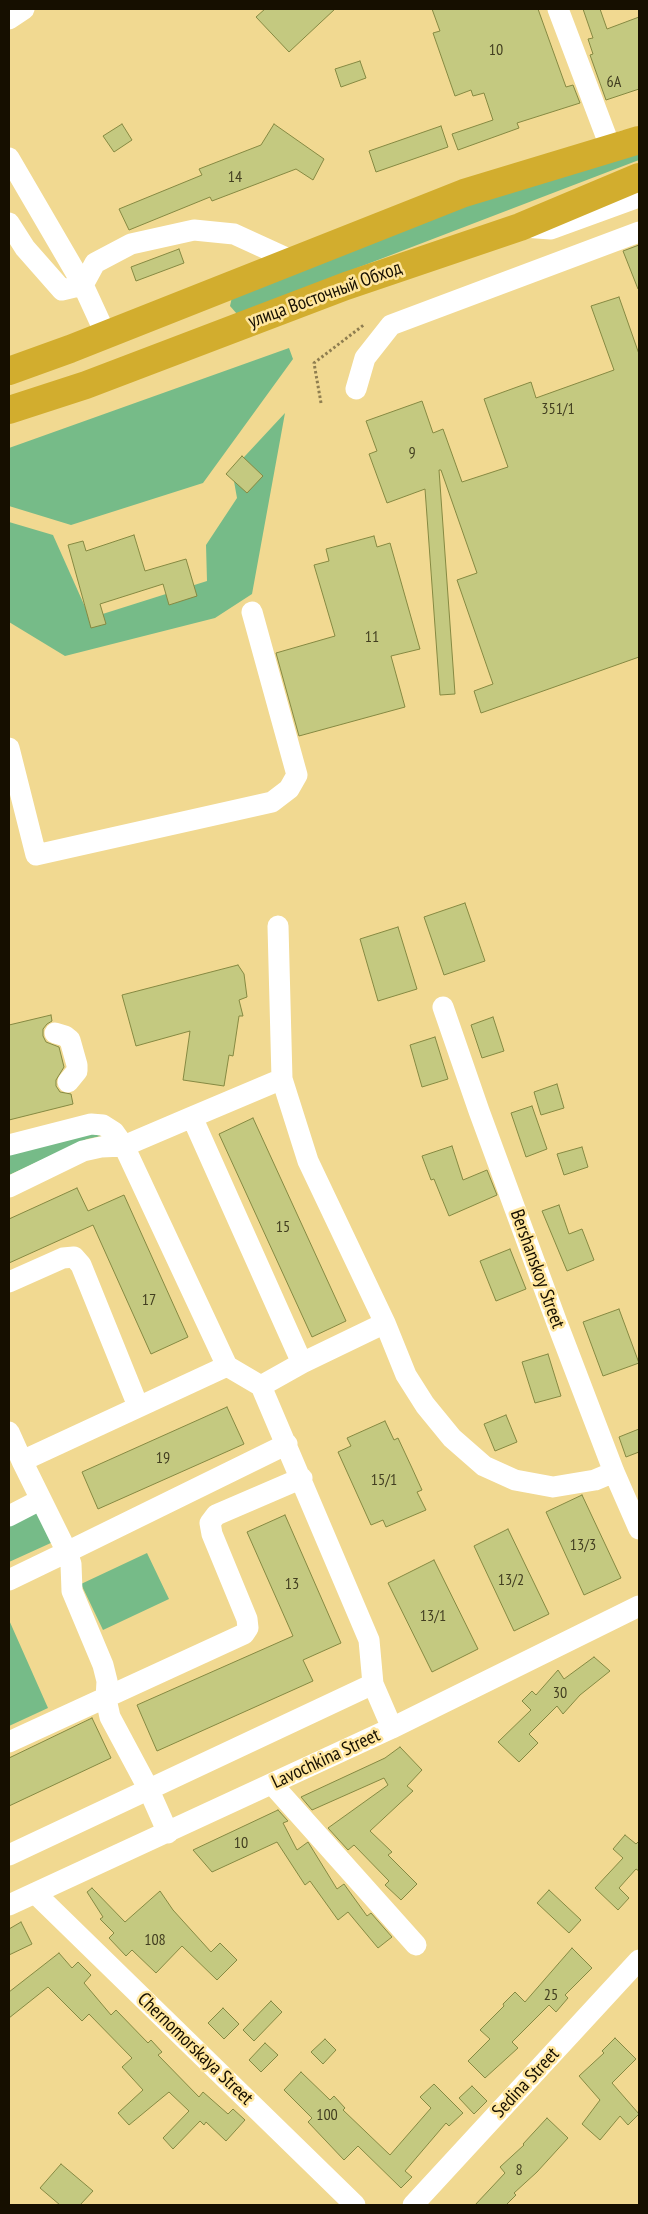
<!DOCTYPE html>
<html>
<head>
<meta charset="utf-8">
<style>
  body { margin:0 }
  #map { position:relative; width:648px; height:2214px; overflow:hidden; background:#f1d991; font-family:"PT Sans Narrow",sans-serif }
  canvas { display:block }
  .frame { position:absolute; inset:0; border:10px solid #160f00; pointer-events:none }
</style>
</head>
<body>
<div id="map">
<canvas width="648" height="2214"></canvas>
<div class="frame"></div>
</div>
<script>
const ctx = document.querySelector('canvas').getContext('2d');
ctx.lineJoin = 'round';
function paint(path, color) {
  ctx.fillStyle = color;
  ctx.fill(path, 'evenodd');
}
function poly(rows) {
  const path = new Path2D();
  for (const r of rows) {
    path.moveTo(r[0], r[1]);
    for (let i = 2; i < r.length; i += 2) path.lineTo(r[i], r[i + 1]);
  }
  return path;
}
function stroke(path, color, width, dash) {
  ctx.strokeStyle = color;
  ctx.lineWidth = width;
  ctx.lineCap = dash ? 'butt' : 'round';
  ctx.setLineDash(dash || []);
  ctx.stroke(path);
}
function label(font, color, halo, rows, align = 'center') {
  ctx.font = font + ' "PT Sans Narrow",sans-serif';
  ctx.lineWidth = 5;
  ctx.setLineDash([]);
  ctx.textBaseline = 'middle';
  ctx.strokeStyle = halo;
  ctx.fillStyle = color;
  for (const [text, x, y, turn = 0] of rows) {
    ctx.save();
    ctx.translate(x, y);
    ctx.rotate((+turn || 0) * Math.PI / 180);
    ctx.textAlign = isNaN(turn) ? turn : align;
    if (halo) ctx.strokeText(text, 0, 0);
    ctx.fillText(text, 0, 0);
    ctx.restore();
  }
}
paint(poly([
  [639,152,639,160,237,314,230,306,232,297,484,196],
  [289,348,293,359,203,483,71,525,9,506,9,448],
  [285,413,252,594,215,618,65,656,9,622,9,522,53,535,90,618,207,581,206,545,237,498,232,470],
  [78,1130,101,1136,87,1139,9,1175,9,1150],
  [37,1508,53,1542,9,1562,9,1521],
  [147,1553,169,1599,103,1630,81,1584],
  [9,1620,48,1708,9,1726]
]), '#76bb88');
const building = poly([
  [265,9,335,9,289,52,256,17,265,9],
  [432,9,538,9,566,87,573,85,580,103,517,123,519,128,458,150,452,134,493,120,484,93,473,96,471,90,455,96,433,33,440,31,432,9],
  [583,9,600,9,607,29,639,17,639,89,606,100,590,55,593,54,588,39,593,38,583,9],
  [360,61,366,78,341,87,335,69,360,61],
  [122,124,132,140,114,152,103,136,122,124],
  [274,124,324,159,313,180,296,169,212,201,210,197,129,230,119,209,202,175,199,169,261,145,274,124],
  [441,126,448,147,376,172,369,151,441,126],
  [639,245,639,289,638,289,623,251,639,245],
  [179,249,184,263,136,281,131,267,179,249],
  [619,297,639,354,639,657,481,713,474,691,493,684,457,580,477,573,441,470,439,470,455,694,440,695,425,489,387,503,369,454,377,451,366,421,422,401,433,433,443,429,462,482,508,467,484,399,531,382,536,398,614,370,591,306,619,297],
  [242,456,263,476,247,493,226,474,242,456],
  [134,535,145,571,186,559,197,596,169,605,163,584,100,604,106,624,91,628,68,545,83,541,86,551,134,535],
  [374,536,377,547,390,543,420,649,391,656,405,707,299,736,276,653,335,636,314,565,329,561,326,549,374,536],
  [465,903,485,961,444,975,424,917,465,903],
  [398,927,417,989,378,1001,360,939,398,927],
  [238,965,244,974,247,997,239,1000,243,1016,239,1016,233,1056,229,1055,224,1086,183,1080,190,1031,136,1046,122,995,238,965],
  [51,1015,52,1021,47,1024,43,1029,43,1036,46,1042,59,1047,64,1067,56,1080,56,1086,60,1092,71,1094,73,1104,9,1120,9,1025,51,1015],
  [493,1017,504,1051,482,1058,471,1025,493,1017],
  [435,1037,448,1079,422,1087,410,1045,435,1037],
  [557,1084,564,1108,541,1115,534,1092,557,1084],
  [532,1106,547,1149,526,1157,511,1113,532,1106],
  [253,1118,346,1321,312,1337,219,1134,253,1118],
  [452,1146,463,1180,487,1170,497,1195,449,1216,434,1179,431,1180,422,1156,452,1146],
  [582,1147,588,1167,564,1175,557,1154,582,1147],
  [77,1188,88,1211,124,1195,188,1337,151,1354,93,1225,9,1263,9,1219,77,1188],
  [559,1205,569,1234,582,1229,594,1260,567,1271,542,1211,559,1205],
  [510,1249,526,1289,496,1301,480,1261,510,1249],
  [619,1309,639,1363,603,1376,583,1322,619,1309],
  [548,1354,561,1396,535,1403,522,1362,548,1354],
  [227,1407,244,1444,98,1509,82,1472,227,1407],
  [506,1415,517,1442,495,1451,484,1424,506,1415],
  [385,1421,394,1440,398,1438,412,1468,422,1490,417,1492,426,1510,386,1527,383,1520,371,1525,338,1452,351,1446,347,1438,385,1421],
  [639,1429,639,1452,626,1457,619,1437,639,1429],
  [582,1495,621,1578,584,1595,546,1512,582,1495],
  [285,1515,341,1643,303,1660,313,1681,157,1751,137,1705,293,1636,247,1532,285,1515],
  [508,1529,549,1614,514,1631,474,1546,508,1529],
  [434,1560,478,1649,432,1672,388,1583,434,1560],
  [594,1657,610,1671,580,1695,563,1714,557,1706,529,1734,538,1743,519,1762,498,1742,531,1710,522,1701,532,1691,536,1695,558,1670,564,1679,594,1657],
  [92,1718,111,1758,9,1806,9,1758,92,1718],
  [400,1747,422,1770,407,1786,413,1791,370,1831,392,1852,388,1855,417,1884,401,1900,385,1885,389,1881,354,1845,348,1850,328,1828,388,1785,384,1778,312,1810,301,1797,385,1758,400,1747],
  [278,1810,288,1821,283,1823,297,1850,308,1842,337,1889,344,1884,367,1916,371,1913,392,1937,378,1948,348,1912,338,1920,310,1881,305,1885,277,1842,212,1872,193,1850,278,1810],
  [625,1835,636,1844,639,1841,639,1871,636,1869,619,1888,629,1898,618,1910,595,1888,623,1858,613,1849,625,1835],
  [92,1888,125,1922,160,1891,173,1910,211,1952,220,1943,237,1960,217,1980,182,1946,156,1973,132,1950,126,1956,109,1938,114,1933,100,1919,103,1917,87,1892,92,1888],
  [549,1890,581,1920,569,1933,537,1903,549,1890],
  [21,1922,32,1944,9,1955,9,1929,21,1922],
  [572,1948,592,1968,565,1995,568,1998,556,2012,549,2005,512,2042,518,2048,485,2078,468,2061,490,2039,480,2030,504,2006,503,2004,515,1992,525,2002,572,1948],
  [59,1953,72,1968,78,1962,91,1975,84,1983,111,2015,116,2010,148,2043,151,2040,162,2052,158,2055,199,2097,203,2092,228,2114,233,2109,245,2120,226,2141,206,2122,204,2125,200,2121,173,2149,163,2138,189,2111,169,2092,129,2125,118,2113,143,2090,122,2067,132,2058,89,2014,82,2021,48,1987,9,2018,9,1992,59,1953],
  [271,2001,282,2012,254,2041,243,2030,271,2001],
  [223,2008,239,2024,224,2039,208,2023,223,2008],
  [615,2038,636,2059,612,2083,639,2114,628,2125,620,2116,600,2140,582,2124,600,2100,579,2076,604,2053,602,2051,615,2038],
  [325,2039,336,2050,323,2064,311,2052,325,2039],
  [265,2043,278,2055,261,2072,249,2060,265,2043],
  [301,2072,330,2100,334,2096,345,2108,343,2110,390,2155,431,2108,420,2097,434,2084,463,2113,449,2126,446,2123,405,2171,412,2177,401,2188,358,2146,344,2160,308,2122,312,2118,284,2090,301,2072],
  [472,2086,487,2101,474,2114,459,2098,472,2086],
  [547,2118,568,2138,537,2172,514,2193,516,2195,506,2205,475,2205,505,2173,500,2167,524,2145,523,2144,547,2118],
  [61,2164,93,2191,80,2205,60,2205,40,2188,61,2164]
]);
paint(building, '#c4c980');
stroke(building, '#858942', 1);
stroke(poly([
  [321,403,314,363,365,324]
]), '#8f7e50', 3, [2.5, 2.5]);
stroke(poly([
  [558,9,611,149,623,141],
  [9,19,24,9],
  [9,158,83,285,62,290,25,248,9,223],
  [523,227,551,229,639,197],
  [106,335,83,285,95,263,131,244,194,230,234,234,293,261],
  [356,389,365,358,391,325,639,232],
  [9,748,36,855,272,802,289,789,297,775,252,612],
  [278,926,282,1079],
  [443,1007,479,1111,557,1323,614,1472,639,1529],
  [55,1033,65,1036,70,1040,77,1065,77,1071,68,1082],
  [9,1145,91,1124,103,1125,114,1132,124,1146],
  [9,1187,83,1151,101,1147,124,1146],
  [9,1282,63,1258,74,1257,81,1265,138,1406],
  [385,1323,406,1375,425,1405,452,1438,484,1466,515,1480,553,1487,595,1480,614,1472],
  [227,1366,22,1461,67,1552,287,1444],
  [261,1386,302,1363,192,1117,282,1079,308,1161,385,1323,302,1363],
  [9,1432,22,1461],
  [9,1516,40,1500],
  [9,1580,67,1552,71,1564,72,1591,103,1665,107,1681,106,1699,110,1717,148,1788,168,1833],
  [373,1684,392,1728],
  [9,1742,244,1634,248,1628,247,1619,212,1534,210,1523,216,1515,302,1478],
  [272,1784,416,1945],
  [9,1855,373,1684,369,1640,261,1386,227,1366,124,1146,192,1117],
  [35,1893,355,2205],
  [9,1905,392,1728,639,1606],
  [413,2205,639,1960]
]), '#fff', 21);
stroke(poly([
  [9,371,70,349,464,193,639,140],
  [9,410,86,385,346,286,520,227,639,177]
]), '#d2ad2e', 28);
label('16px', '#423e20', null, [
  ["10",496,50],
  ["6А",614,82],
  ["14",235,177],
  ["351/1",558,409],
  ["9",412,453],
  ["11",372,637],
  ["15",283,1227],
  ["17",149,1300],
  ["19",163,1458],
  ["15/1",384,1480],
  ["13/3",583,1545],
  ["13/2",511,1580],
  ["13",292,1584],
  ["13/1",433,1616],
  ["30",560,1693],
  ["10",241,1843],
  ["108",155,1940],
  ["25",551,1995],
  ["100",327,2115],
  ["8",519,2170]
]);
label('19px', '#160f00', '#ffe69e', [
  ["улица Восточный Обход",325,295,-20],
  ["Bershanskoy Street",537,1269,70],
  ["Lavochkina Street",326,1759,-25],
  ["Chernomorskaya Street",195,2049,44],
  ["Sedina Street",526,2083,-47]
]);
</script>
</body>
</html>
